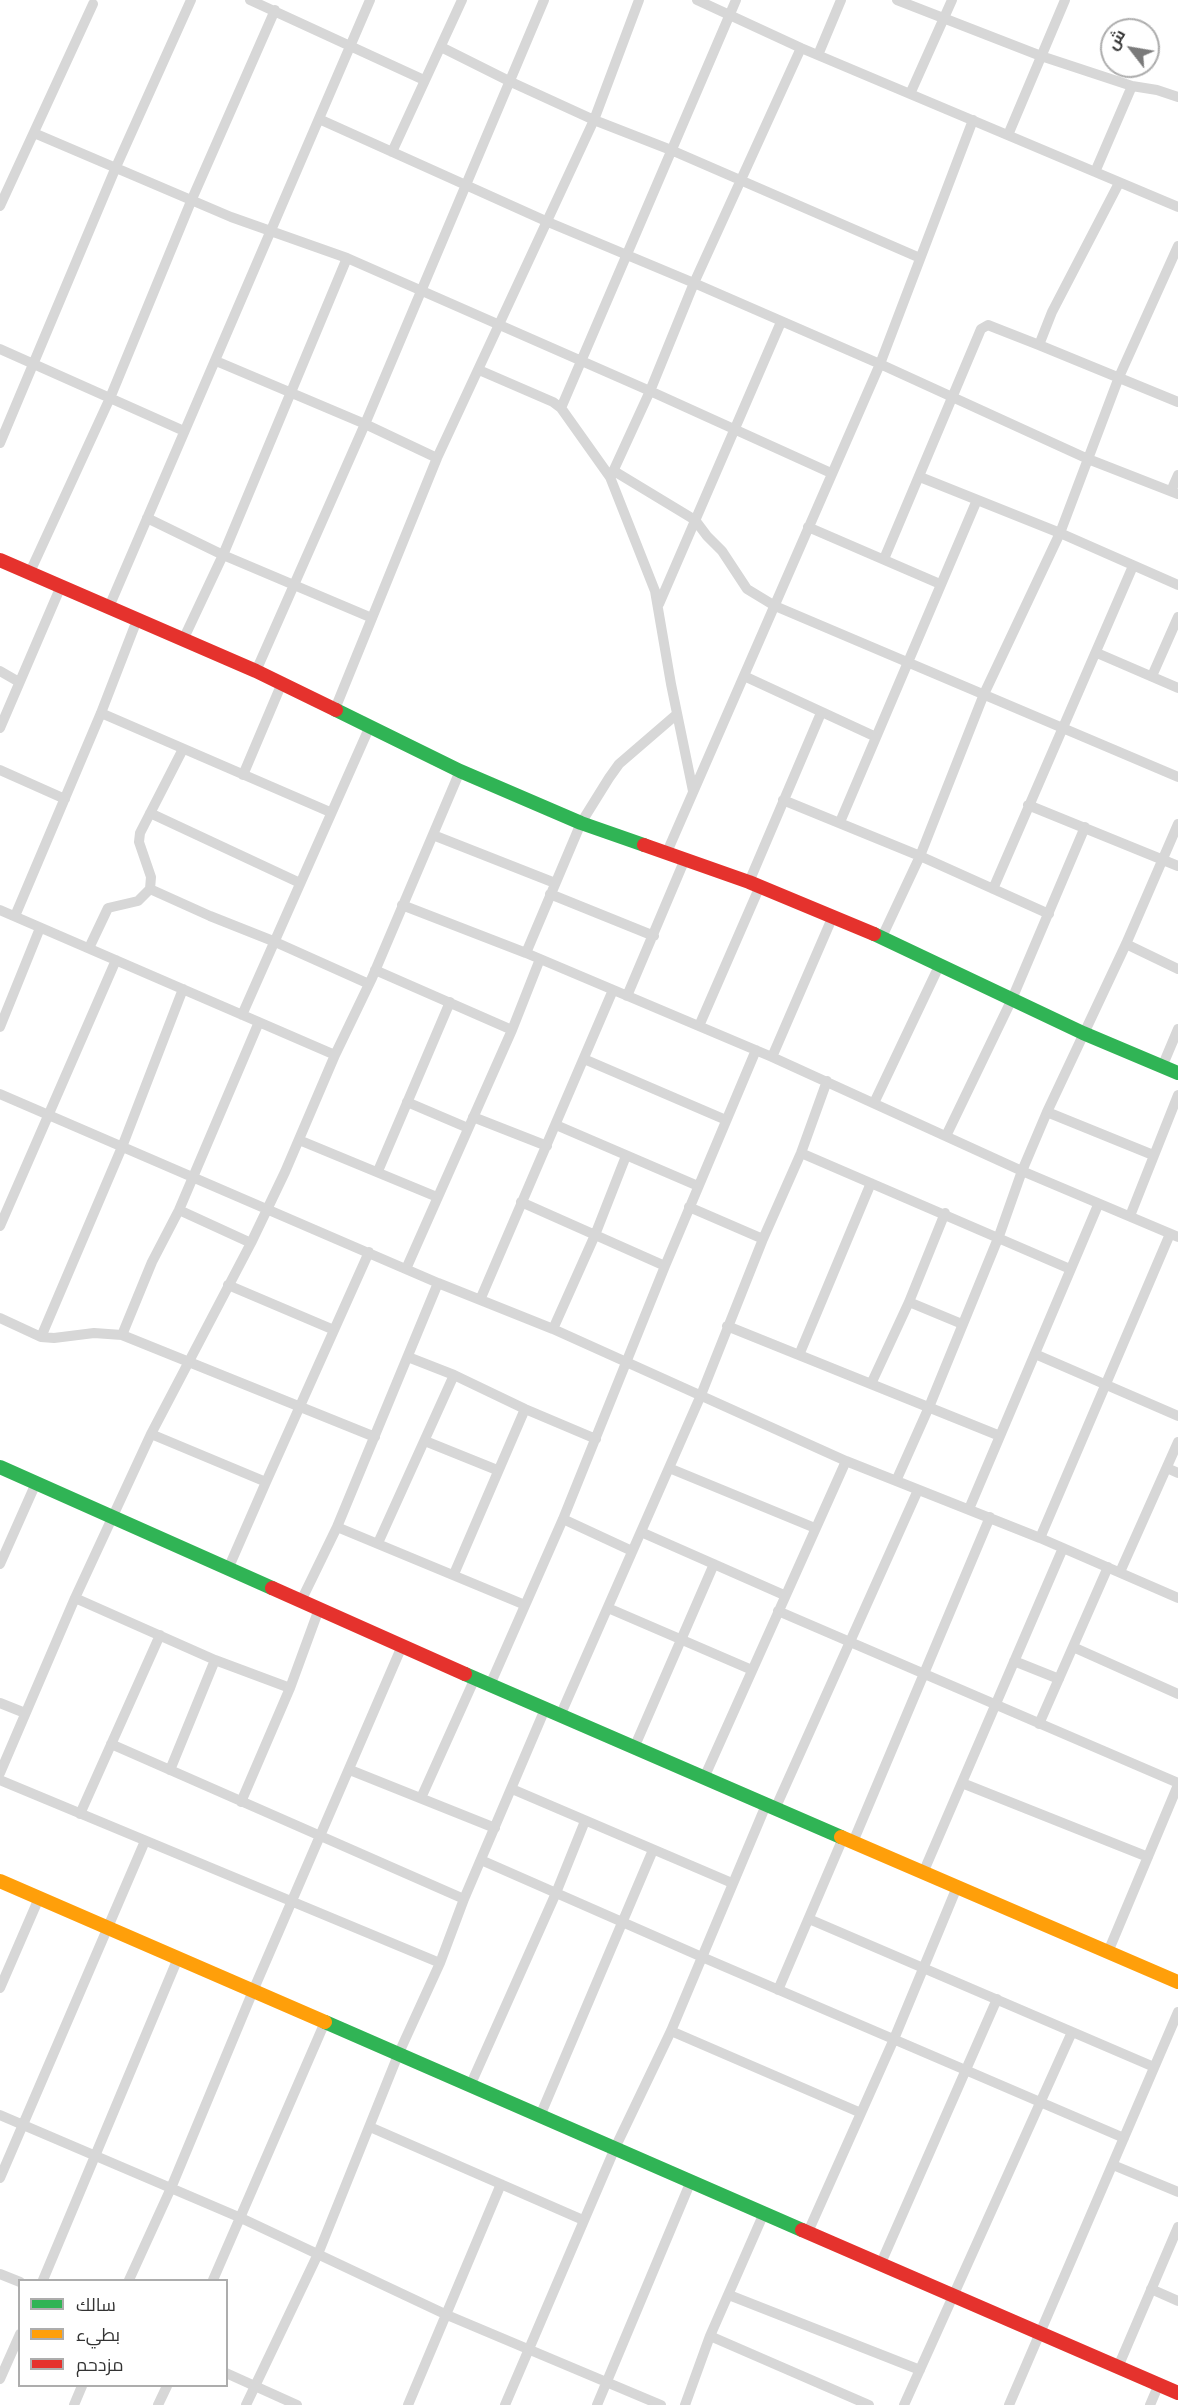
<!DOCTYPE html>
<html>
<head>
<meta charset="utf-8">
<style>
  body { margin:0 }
  #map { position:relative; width:1178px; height:2405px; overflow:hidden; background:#fff; font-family:Figtree,Cairo,sans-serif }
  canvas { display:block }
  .legend { position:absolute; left:18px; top:2279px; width:210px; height:108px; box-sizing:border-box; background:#fff; border:2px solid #adadad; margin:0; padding:8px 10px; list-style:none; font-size:18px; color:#333 }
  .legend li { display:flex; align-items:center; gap:12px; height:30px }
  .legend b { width:30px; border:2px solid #adadad }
  .north { position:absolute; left:1100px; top:18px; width:60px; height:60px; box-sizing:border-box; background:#fff; border:2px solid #adadad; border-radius:50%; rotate:301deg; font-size:16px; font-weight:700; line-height:24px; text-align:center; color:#333 }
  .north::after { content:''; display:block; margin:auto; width:21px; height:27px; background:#7a7a7a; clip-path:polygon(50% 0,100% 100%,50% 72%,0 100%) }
</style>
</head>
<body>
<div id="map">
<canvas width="1178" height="2405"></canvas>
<ul class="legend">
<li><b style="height:8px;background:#30b455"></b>سالك</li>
<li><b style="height:8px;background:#ff9f0a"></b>بطيء</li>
<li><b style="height:8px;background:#e5322d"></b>مزدحم</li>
</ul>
<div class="north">ش</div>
</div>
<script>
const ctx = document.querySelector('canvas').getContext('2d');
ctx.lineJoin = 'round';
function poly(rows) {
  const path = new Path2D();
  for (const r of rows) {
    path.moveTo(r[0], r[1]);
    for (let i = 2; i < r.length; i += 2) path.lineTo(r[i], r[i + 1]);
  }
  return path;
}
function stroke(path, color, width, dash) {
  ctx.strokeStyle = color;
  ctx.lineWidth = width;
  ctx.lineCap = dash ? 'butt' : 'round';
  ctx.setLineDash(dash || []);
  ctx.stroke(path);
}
stroke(poly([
  [250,0,424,80],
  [697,0,801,48,1178,207],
  [897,0,1041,56,1132,86,1157,90,1178,97],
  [441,47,511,82,594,120,671,150,920,258],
  [818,55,841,0],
  [910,94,952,0],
  [319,119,548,222,694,283,880,364,1088,459,1178,494],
  [34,133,231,217,347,258,650,391,831,473],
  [1008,135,1065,0],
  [392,152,462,0],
  [1095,172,1132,86],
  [1119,183,1052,312,1039,345,1178,402],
  [0,206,93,4],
  [0,349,184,431],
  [216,361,365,424,437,458],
  [479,370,553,402,561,408,610,477,655,591,671,684,693,791],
  [561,408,736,0],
  [0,443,116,167,191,0],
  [614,471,695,520,707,536,722,551,747,589,775,606,1178,777],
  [611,476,650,391,694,283,801,48],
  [920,477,1060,533,1178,585],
  [1171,491,1178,475],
  [147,518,223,555,372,618],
  [808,527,940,584],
  [884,559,981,329,988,325,993,327,1039,345],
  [30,572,110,398,192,199,275,10],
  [659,604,781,322],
  [109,607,370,0],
  [183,640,223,555,347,258],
  [1097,653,1178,688],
  [0,671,19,682],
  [256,671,365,424,544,0],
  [744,676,876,737],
  [1152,676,1178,617],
  [335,709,437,458,594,120,639,0],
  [101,713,330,812],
  [0,728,61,586],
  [0,770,65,799],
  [243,775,282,683],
  [783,800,920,856,1049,914],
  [1028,805,1178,866],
  [150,813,300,883],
  [840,822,977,500],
  [433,835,555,883],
  [667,852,880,364,973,120],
  [749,882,821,713],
  [150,889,210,916,273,941,369,984],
  [993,889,1133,566],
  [550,894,654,936],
  [402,905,526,953,772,1057,1022,1171,1178,1237],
  [0,910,335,1055],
  [15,916,101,713,137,620],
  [882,937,920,856,984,694,1060,533,1119,377,1178,246],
  [1126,944,1178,969],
  [89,948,108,908,138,901,150,889,151,877,139,842,140,833,183,749],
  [526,953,581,823,609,778,619,764,677,714],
  [375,970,512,1030],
  [627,996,685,859],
  [242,1015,370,726],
  [699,1026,760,886],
  [0,1027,40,928],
  [772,1057,833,916],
  [584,1059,726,1120],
  [1162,1067,1178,1029],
  [0,1094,438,1283,553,1329,846,1461,1040,1538,1178,1598],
  [407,1102,468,1128],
  [874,1103,940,964],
  [1047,1112,1153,1155],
  [473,1117,547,1146],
  [556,1125,698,1186],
  [946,1136,1012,999,1085,827],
  [299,1140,437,1197],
  [801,1153,1070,1269],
  [378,1171,450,1002],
  [521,1202,665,1266],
  [689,1207,763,1239],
  [179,1210,251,1243],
  [1130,1216,1178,1095],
  [0,1226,116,960],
  [406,1269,512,1030,540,959],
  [228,1285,334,1330],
  [480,1300,613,990],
  [909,1302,962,1324],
  [0,1318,41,1337,54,1338,94,1333,122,1335,375,1437],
  [727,1326,1000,1436],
  [553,1329,595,1235,626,1156],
  [122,1335,152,1262,179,1210,259,1022],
  [41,1337,122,1147,183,989],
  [1035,1354,1178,1416],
  [799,1355,871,1183],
  [408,1357,454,1375,525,1409,596,1439],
  [871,1384,909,1302,945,1213],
  [151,1434,266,1482,369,1252],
  [425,1441,497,1470],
  [669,1468,815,1528],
  [1167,1468,1178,1473],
  [896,1481,929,1407,999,1236,1022,1171,1047,1112,1126,944,1178,824],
  [969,1509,1098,1205],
  [563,1519,632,1551],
  [337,1527,525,1605],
  [641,1532,784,1595],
  [1040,1538,1170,1234],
  [378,1543,454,1375],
  [0,1564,36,1483],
  [228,1569,266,1482],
  [1120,1572,1178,1442],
  [454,1574,525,1409],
  [75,1598,215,1660,290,1688],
  [301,1601,337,1527,438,1283],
  [608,1608,752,1670],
  [778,1611,1178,1783],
  [1073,1647,1178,1694],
  [1014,1661,1059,1679],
  [490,1685,563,1519,665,1266,756,1050],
  [0,1703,25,1713],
  [560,1716,701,1395,763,1239,801,1153,827,1081],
  [1039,1724,1108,1567],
  [111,1744,464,1899],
  [634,1748,714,1564],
  [170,1770,215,1660],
  [350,1770,495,1828],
  [0,1773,75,1598,151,1434,251,1243,285,1172,335,1055,372,978,460,771],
  [704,1778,846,1461],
  [0,1780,440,1963],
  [962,1783,1148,1857],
  [512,1789,732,1883],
  [421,1798,475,1678],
  [241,1802,290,1688,319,1609],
  [775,1809,918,1490],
  [80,1814,160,1635],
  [853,1842,990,1517],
  [481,1860,702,1957,1124,2138],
  [923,1873,1063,1548],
  [809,1919,1154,2067],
  [1108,1952,1178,1785],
  [0,1988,39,1898],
  [778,1990,843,1838],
  [671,2031,861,2113],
  [470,2086,556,1893,585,1821],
  [0,2115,241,2218,447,2315,661,2405],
  [540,2116,653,1850],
  [370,2127,583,2220],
  [1113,2165,1178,2192],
  [0,2178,145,1841],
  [808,2232,894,2039,957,1887],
  [881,2263,997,1999],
  [0,2274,20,2282],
  [43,2280,178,1958],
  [129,2280,171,2188,253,1991,402,1646],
  [213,2280,325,2022],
  [1151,2289,1178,2301],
  [729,2295,920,2370],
  [710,2336,869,2405],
  [1118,2367,1178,2227],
  [226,2373,297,2405],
  [0,2379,20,2334],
  [74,2405,82,2386],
  [158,2405,167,2386],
  [246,2405,318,2254,398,2055,440,1963,464,1899,545,1709],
  [408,2405,501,2184],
  [505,2405,615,2148,671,2031,766,1805],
  [597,2405,691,2181],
  [685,2405,710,2336,764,2213],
  [904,2405,1072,2032],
  [1009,2405,1178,2012],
  [1150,2405,1159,2384]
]), '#d7d7d7', 10);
stroke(poly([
  [336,710,460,771,581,823,644,845],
  [874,934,1083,1033,1178,1073],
  [0,1467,272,1588],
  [465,1674,841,1837],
  [325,2022,802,2230]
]), '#30b455', 14);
stroke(poly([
  [841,1837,1178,1982],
  [0,1881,325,2022]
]), '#ff9f0a', 14);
stroke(poly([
  [0,560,256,671,336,710],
  [644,845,749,882,874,934],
  [272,1588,465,1674],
  [802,2230,1178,2393]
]), '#e5322d', 14);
</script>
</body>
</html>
